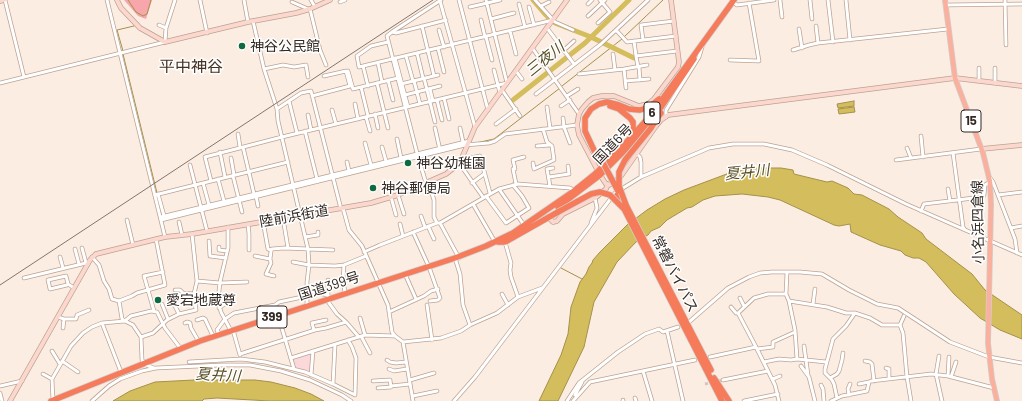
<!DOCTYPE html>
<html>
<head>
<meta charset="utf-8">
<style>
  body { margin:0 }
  canvas { display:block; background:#fcede2 }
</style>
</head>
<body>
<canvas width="1022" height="401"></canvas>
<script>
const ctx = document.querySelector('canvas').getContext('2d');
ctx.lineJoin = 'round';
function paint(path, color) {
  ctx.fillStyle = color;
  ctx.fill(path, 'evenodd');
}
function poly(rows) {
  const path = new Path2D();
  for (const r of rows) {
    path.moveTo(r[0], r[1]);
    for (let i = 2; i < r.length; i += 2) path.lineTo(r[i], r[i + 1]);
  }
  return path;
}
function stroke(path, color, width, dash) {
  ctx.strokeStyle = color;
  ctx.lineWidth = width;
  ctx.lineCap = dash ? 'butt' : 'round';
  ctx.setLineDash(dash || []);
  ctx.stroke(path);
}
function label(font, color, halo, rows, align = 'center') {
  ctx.font = font + ' Barlow,"Noto Sans JP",sans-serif';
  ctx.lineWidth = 3;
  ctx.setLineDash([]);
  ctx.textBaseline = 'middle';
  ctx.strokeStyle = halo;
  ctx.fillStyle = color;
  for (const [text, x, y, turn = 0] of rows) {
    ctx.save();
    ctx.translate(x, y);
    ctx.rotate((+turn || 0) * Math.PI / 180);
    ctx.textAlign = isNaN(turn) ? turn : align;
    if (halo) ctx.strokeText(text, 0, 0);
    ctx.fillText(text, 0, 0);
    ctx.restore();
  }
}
paint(poly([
  [312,353,310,372,295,367,292,359]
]), '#fbd8d9');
paint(poly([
  [124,0,152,0,146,19,138,16]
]), '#f7a6ab');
const water = poly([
  [854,101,854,106,838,108,837,104,854,101],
  [854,107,855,112,839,114,838,109,854,107],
  [758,168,781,168,793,170,794,174,827,182,832,181,848,188,854,194,862,195,889,209,898,217,922,233,926,239,972,274,985,290,1022,315,1022,339,1000,330,980,318,954,294,926,262,919,258,913,258,905,255,901,251,880,245,851,232,850,224,839,226,834,225,780,200,768,197,742,194,715,196,703,200,692,207,687,208,667,220,660,227,651,231,648,235,636,242,617,262,594,302,584,347,558,401,539,401,561,355,568,334,571,307,580,282,586,274,589,267,592,263,593,260,600,252,627,225,647,210,665,199,684,190,732,172,758,168],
  [194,380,255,380,271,382,295,388,311,394,324,401,270,401,217,398,204,399,202,401,113,401,130,391,155,382,194,380]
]);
paint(water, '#d4bd5c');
stroke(water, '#a4914b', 1);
stroke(poly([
  [128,0,136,12,143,16,147,14,151,0],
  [624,37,663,0],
  [123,51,117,30,134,26],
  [123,54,157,193],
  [562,86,622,39],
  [476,143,494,139,560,88],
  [561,268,582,279]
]), '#a4914b', 1);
stroke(poly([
  [533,0,544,13,550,19],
  [555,23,591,37,634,58],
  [513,100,585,43,629,0]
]), '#d4bd5c', 5);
stroke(poly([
  [705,384,723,380]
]), '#d4c6bc', 3, [3, 1.5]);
const street = poly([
  [5,0,24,77],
  [107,0,165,237],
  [200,0,207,33],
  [244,0,248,22],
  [311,0,315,7],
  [459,0,488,110],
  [535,0,555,22,573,30],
  [780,0,782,17],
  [810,0,812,19],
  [828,0,833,42],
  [846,0,850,40],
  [1005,0,1006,45],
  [440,1,475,127],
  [292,2,308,9],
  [340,2,345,0],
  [733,2,737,5,774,0],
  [519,4,525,27],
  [588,4,592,0],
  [945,5,1022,4],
  [541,6,549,2],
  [470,7,500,0],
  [529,7,534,25],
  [310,9,320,50,326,65],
  [588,16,605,0],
  [491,19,514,13],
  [446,20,396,33,392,32,387,36,418,157,426,183,429,185,434,200,434,217,437,223,440,223,459,258],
  [481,20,485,37],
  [253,21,264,69,277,109,278,121,308,249,309,265,307,282,307,306],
  [598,23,610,12,600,0],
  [159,25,166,28],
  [422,26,434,76],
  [816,26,818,43],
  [547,28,574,64],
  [799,29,802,48],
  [439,30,444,47],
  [616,30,627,42,676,36],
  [510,31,516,54],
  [392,32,441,0],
  [486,37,492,60],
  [643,40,641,25,674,21],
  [634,41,636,56,677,51],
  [388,42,371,46,357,56,359,67,553,20],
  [438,48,444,72],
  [533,49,579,114],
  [564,50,574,41],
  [793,50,809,45,818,43,948,29],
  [417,53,423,78],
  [613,54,615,70],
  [406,56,413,81],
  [636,56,638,67],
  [395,58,408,107],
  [730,60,759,61,749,3],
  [378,63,382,82],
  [363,66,368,86],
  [639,67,640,80],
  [995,68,995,83],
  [264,69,283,65,294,67,306,65,308,77],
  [494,70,500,93],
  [348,71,353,89,398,78],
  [516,71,522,79],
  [579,74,624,69],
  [324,76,346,71],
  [424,78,435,122],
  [388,80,393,100],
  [414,81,420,104],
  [625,81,649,79],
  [979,81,979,68],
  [0,83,165,42,166,28,175,0],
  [377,83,388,128],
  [401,84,438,75],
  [361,87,368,116],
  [626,88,624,69,647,65],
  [430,89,433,101],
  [502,90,520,116],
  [536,94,601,44,648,0],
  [405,95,440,86],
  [312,96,350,86,346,71],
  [567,96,578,89],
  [444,98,449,119],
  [437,100,442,120],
  [289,101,297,133],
  [355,104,358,119],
  [561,106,570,100],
  [547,107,550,128],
  [277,109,301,93,311,91,341,209],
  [332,110,336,124],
  [375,114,378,128],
  [308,115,311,130],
  [366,117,370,131],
  [666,117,666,110,699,57,702,47],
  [563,118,564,127,570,143],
  [496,124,516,109],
  [435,128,440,150],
  [460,128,463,142],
  [305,131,317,179],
  [238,134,240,147],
  [921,136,923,157],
  [397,139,401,158],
  [365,143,371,165],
  [537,146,550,145],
  [243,147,254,194],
  [382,147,386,161],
  [907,148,911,158],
  [220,152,225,177],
  [953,153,963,227,965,230],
  [637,154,640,157,641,162,641,177],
  [231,158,234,175],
  [461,160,480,156,490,193],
  [896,160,981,149],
  [347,162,349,171,469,141],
  [459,163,483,197],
  [533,163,534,169,554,160,552,146,547,142,543,129],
  [190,165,207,231],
  [233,176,242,212],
  [549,177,569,174,568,166],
  [990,178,993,182,1015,239,1017,253],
  [218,179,224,201],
  [211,181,205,157,282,137,507,83,486,0],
  [203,183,209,205],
  [472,183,484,174],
  [516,184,513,169,515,169,513,160,524,157],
  [550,186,547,169,553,168],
  [499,189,524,225],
  [948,189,950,201],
  [158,194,164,216],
  [155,195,288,162],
  [398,195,404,214],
  [998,195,1022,192],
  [256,196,258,206],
  [486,196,506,223,529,208,522,196,513,185],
  [391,197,396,215],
  [473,204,495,242],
  [343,208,349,230,362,246,388,305,392,332,395,336],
  [921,211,924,204,982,197,984,195,985,185,990,182],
  [421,216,425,227],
  [161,217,349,171],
  [283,218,288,248],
  [127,220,133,245],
  [161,220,465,145,489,143,495,141,505,134,577,125],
  [263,221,268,249,271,250],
  [179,222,182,235],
  [440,223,499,189,518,184,570,188,574,191],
  [591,223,597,208,595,198],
  [248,224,249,234,249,250],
  [400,224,403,236],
  [428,226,434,239],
  [228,227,228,248,220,282,218,300,221,312,231,331],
  [1011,228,1022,226],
  [413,232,429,267,440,298,438,300,430,301],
  [305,237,318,235,318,232],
  [209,241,210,256,226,258],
  [505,242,511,263,510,270,511,277,518,297],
  [219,247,219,250,227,251],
  [82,248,86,263],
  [75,249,79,264],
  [364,252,380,245,437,223],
  [255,256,270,259],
  [60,257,63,268],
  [92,257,99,265,104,281,109,289,112,299,119,301,122,319,125,321],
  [455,258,460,274,463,305,470,325],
  [293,262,309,265,335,266,344,265,366,256],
  [344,265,343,279,345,293],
  [405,274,416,299],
  [274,276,266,274,271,263,270,259,271,251,272,249,284,248,333,250],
  [24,278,86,263,88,264],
  [197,281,220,283,247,282],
  [68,284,67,285,50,289,48,280,66,276,68,284,74,288],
  [175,290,180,290,183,293,194,294],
  [307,291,328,295,329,303,337,314,346,322,359,337],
  [502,294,508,305],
  [786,294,787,272],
  [328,295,328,280],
  [740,298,744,306],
  [119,301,132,296,137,293,165,285,156,239],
  [162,304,168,319],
  [174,304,179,314],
  [813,304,815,289],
  [427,305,432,340],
  [731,307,736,313],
  [219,308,226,303],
  [154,311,144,276,163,272],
  [389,312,424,296,431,291,438,289],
  [278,315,294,369],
  [58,317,64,319,76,319,77,315,89,310],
  [360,318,365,335],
  [197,320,203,318,205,319,213,336],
  [689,322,728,288,749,277,760,273,772,272,800,272,822,274,849,290,877,304,898,308,950,342,989,357,1022,363],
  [102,323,121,372],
  [185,323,187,322,190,323,191,328,199,342],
  [900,325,904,316],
  [63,328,64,319],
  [233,330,240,355],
  [314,330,312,323,326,320],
  [667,331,683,401],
  [219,334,217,330,225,319,234,313,275,305,279,302,307,296],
  [361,336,370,353],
  [141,337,153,333,167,320,179,314,196,310,194,294,197,281,192,234],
  [403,342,441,338,461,331,470,325,497,313,518,297,542,288],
  [804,346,808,375],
  [756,347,738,313,754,298,768,294,786,294,789,301,827,307,846,313,855,313,870,318,882,325,900,325,903,333,907,377,911,401],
  [757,349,773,347,773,342,795,332],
  [52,351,60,364],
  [240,354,315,330,326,328,346,322],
  [939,356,936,374,942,401],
  [710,357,756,347,775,385,779,401],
  [291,358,365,335,395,336,403,342,413,401],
  [797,359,826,362],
  [387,360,390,362,396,363,406,362],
  [62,361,78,372],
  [865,361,870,362,872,364,874,381],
  [189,362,241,359,265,362,305,372,333,384,355,395,356,358,352,347,348,340],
  [764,362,779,359,791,360,797,359,795,330,789,301],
  [801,366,809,377,815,401],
  [154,368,146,365,142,360,141,337,133,325,125,321,126,320,131,316,151,311,157,312,165,328,181,349],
  [886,368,889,369,889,379],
  [389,369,394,371,407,369],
  [643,371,652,401],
  [43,374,52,379],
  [311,375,313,351],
  [948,376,949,357],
  [951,377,956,362],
  [830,378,837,374,839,371,842,360,843,353],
  [773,379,780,376],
  [410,380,434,373],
  [723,380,768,371],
  [373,381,390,380,391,387,378,388],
  [333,384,335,345],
  [859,384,869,382],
  [821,385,823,389,824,401],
  [0,386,22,381],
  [391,386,410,384],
  [0,393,2,401],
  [575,395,582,382],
  [849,395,848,389,850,384],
  [413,396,437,391],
  [635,398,636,401],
  [837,398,834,384,832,380,825,373,825,369,833,339,846,326,855,313],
  [623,400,623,401],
  [53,401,52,379,71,346,83,333,92,327,102,323,125,321],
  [92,401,109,386,120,379,142,371,156,368,222,365,250,365,281,371,310,380,342,395,351,401],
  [454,401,475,377,615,193,641,177,709,148,733,144,764,144,792,150,827,165,906,204,1022,255],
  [567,401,579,383,618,352,645,334,659,329,663,332,678,327],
  [573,401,590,382,695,360],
  [744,401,778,394],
  [831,401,842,396,867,391,869,382,871,381,931,374,948,376,994,388]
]);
const secondary = poly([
  [117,0,121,8,140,28,165,42,248,22,296,13,310,9,330,0],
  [671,0,679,62,678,67,654,99,648,104,639,106,614,96,602,96,593,98,588,102,582,109,579,114,577,125,579,135,600,175,606,184,609,185,613,183,621,176,656,126,661,120,668,115,955,78,1022,86],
  [0,1,4,0],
  [981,149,1022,145],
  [546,218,549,218,553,222,557,221,563,214,595,198,606,189,608,184],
  [10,401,90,260,96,254,165,237,192,234,371,203,398,195,446,174,455,167,461,160,475,127,567,0]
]);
const primary = poly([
  [945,0,955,78,983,153,990,182,991,205,988,343,992,379,997,401]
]);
const highway = poly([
  [610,106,619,109,630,118,633,122,633,130,630,135],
  [655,116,694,59],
  [651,128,661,113],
  [599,161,585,131,585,118,591,109,599,104,607,102,619,105,629,109,640,110,649,107,659,99],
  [617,195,722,401],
  [626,205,711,370],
  [558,207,600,175,625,150,649,122],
  [498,242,505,242,558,212],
  [714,378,729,401],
  [51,401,200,341,455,258,486,246,513,233,574,191,595,174,622,147,650,116,734,0]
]);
stroke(street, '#bca393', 4.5);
stroke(secondary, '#bca393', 5.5);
stroke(primary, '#d2d0cf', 6);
stroke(highway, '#d2d0cf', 7);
stroke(street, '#fff', 3);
stroke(secondary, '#fcd7ce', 4);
stroke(primary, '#fab09c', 4.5);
stroke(highway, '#f67b5a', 5.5);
stroke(poly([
  [0,285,433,0]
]), '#82766e', 1);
const highwayBridge = poly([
  [601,159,618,191],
  [626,205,619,186,619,172,625,160,651,128],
  [558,212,591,194,600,192,610,195,623,208]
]);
stroke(highwayBridge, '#d2d0cf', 7, []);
stroke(highwayBridge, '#f67b5a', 5.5);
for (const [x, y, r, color] of [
  [242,46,4,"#0e6b3f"],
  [408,163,4,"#0e6b3f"],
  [373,188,4,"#0e6b3f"],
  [158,300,4,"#0e6b3f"]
]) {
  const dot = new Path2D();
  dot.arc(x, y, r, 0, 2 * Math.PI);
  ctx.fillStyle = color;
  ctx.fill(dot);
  stroke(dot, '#fff', 1.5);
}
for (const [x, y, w] of [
  [652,113,16],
  [971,121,20],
  [272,317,30]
]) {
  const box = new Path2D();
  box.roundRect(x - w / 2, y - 11, w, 22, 3);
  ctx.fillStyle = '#fff';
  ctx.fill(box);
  stroke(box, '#332923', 1);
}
label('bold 13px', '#332923', null, [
  ["6",652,113],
  ["15",971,121],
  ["399",272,317]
]);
label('14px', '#332923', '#fff', [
  ["神谷公民館",250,46],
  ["神谷幼稚園",416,163],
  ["神谷郵便局",381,188],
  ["愛宕地蔵尊",166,300]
], 'left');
label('14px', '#332923', '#fff', [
  ["国道6号",613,144,-46],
  ["陸前浜街道",294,216,-10],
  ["小名浜四倉線",978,222,-91],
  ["常磐バイパス",675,274,63],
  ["国道399号",329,286,-18]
]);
label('italic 15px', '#584e25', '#fff', [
  ["三夜川",545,59,-39],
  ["夏井川",747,172,-6],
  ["夏井川",218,375,3]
]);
label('16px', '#453123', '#fff', [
  ["平中神谷",191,67]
]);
</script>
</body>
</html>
